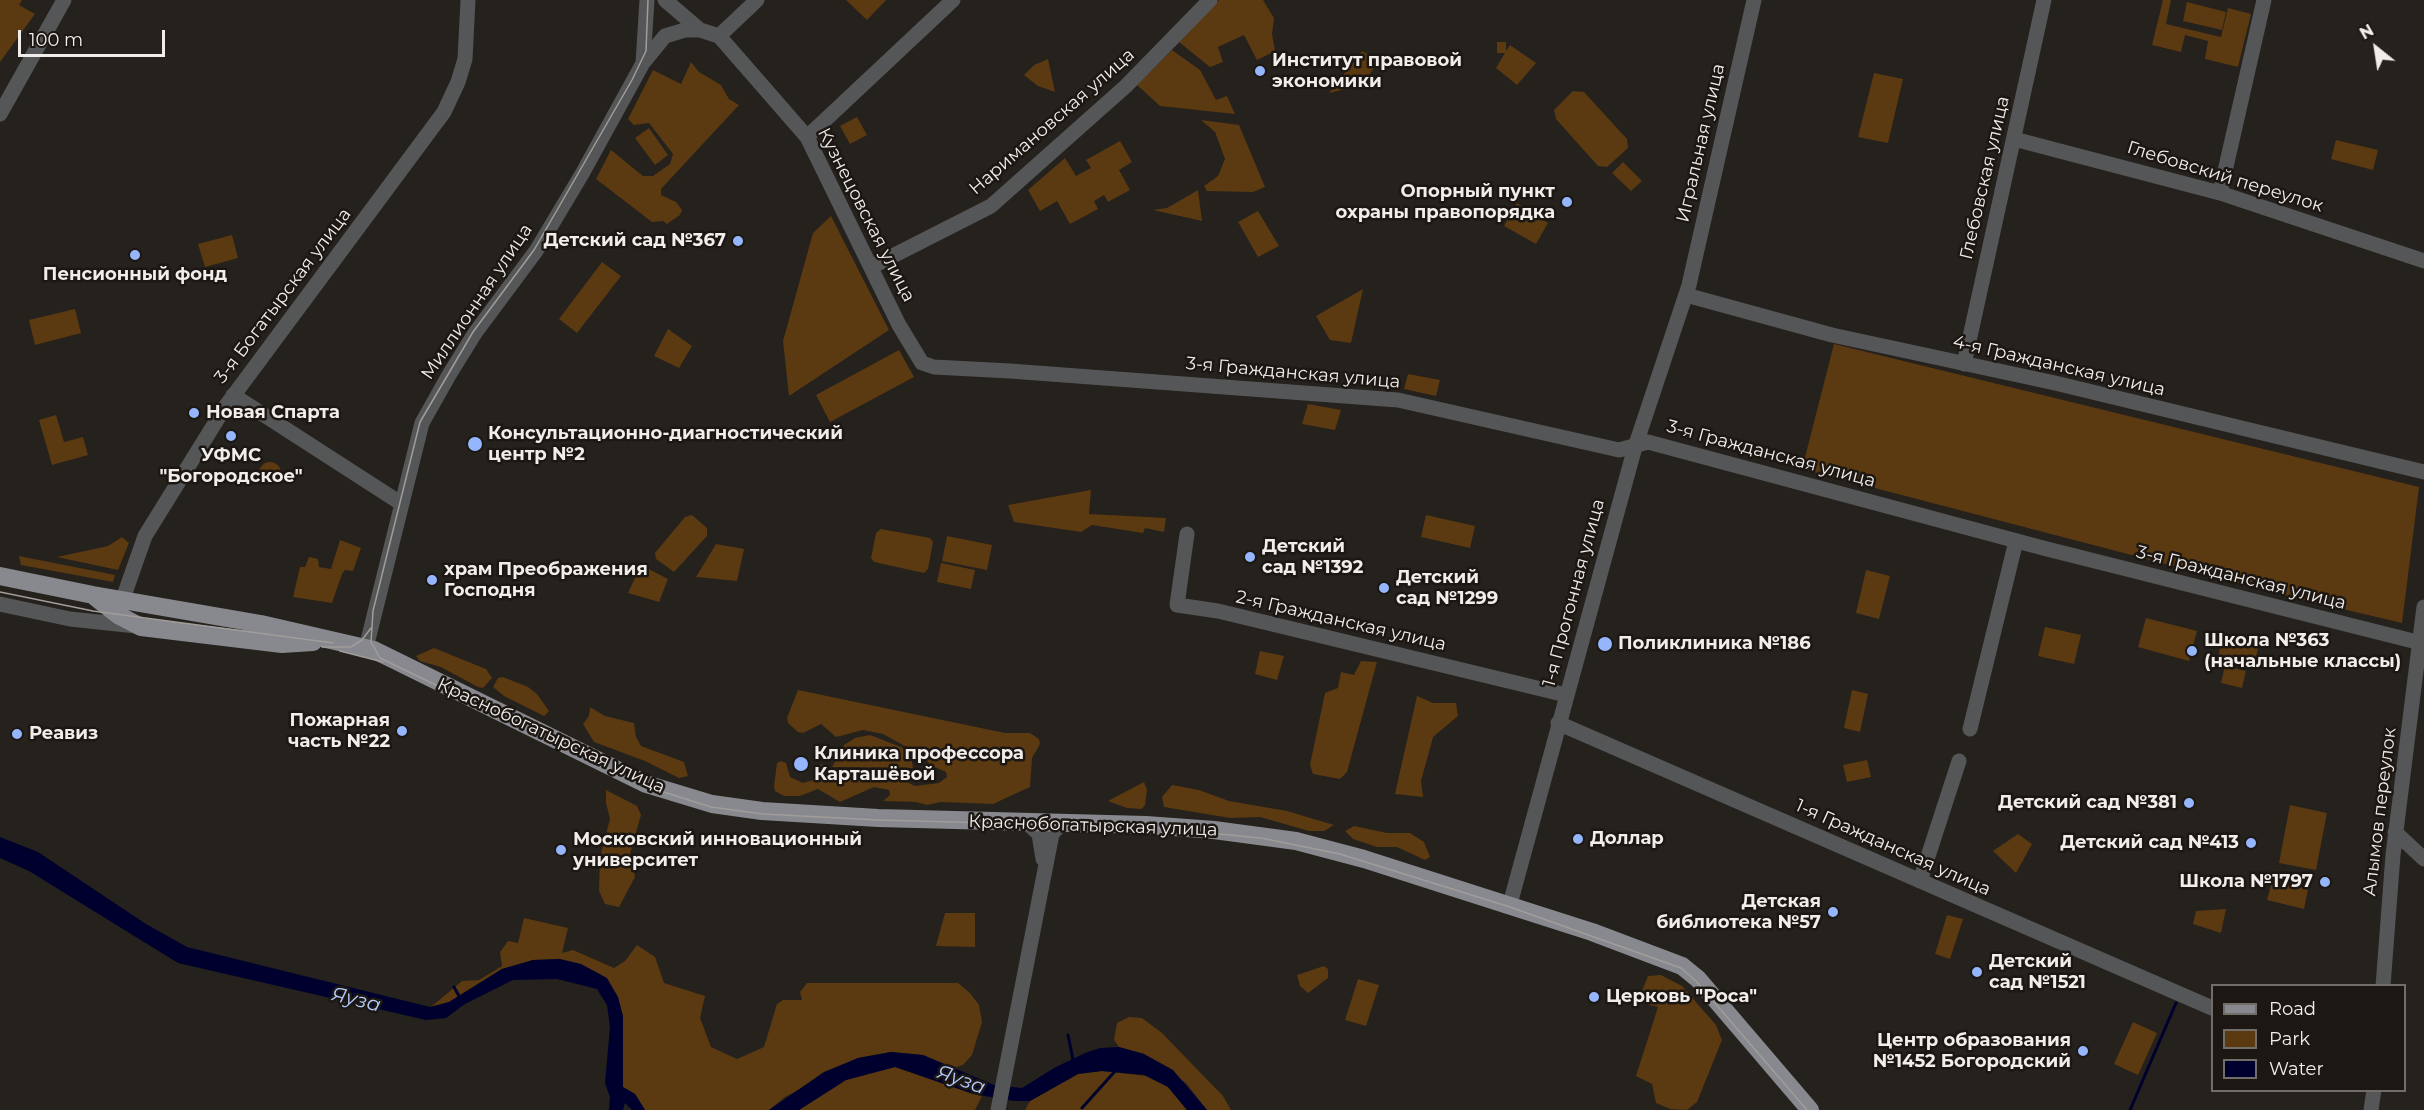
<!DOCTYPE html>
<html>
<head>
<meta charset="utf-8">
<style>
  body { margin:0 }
  #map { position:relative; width:2424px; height:1110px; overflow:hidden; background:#25211c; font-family:Montserrat,sans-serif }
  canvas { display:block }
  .legend { position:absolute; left:2211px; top:984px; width:195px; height:108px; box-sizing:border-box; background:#1c1713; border:2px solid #716d69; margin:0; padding:8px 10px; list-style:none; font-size:18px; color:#f0edea }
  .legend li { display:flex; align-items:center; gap:12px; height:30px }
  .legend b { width:30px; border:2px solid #716d69 }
  .north { position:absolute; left:2346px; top:18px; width:60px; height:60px; -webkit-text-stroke:4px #1c1713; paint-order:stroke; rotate:330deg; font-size:16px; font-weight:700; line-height:24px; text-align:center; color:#f0edea }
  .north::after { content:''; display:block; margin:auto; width:21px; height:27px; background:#f0edea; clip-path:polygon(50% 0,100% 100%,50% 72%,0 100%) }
  .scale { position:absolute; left:18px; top:30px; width:147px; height:27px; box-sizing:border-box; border:3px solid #f0edea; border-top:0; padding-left:8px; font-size:18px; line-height:21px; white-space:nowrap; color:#f0edea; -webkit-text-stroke:4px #1c1713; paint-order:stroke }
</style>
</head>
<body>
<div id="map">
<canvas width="2424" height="1110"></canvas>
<ul class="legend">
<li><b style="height:8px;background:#87898f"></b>Road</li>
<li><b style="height:16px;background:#5b3911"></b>Park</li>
<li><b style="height:16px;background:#00002f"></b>Water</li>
</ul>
<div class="north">N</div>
<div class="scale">100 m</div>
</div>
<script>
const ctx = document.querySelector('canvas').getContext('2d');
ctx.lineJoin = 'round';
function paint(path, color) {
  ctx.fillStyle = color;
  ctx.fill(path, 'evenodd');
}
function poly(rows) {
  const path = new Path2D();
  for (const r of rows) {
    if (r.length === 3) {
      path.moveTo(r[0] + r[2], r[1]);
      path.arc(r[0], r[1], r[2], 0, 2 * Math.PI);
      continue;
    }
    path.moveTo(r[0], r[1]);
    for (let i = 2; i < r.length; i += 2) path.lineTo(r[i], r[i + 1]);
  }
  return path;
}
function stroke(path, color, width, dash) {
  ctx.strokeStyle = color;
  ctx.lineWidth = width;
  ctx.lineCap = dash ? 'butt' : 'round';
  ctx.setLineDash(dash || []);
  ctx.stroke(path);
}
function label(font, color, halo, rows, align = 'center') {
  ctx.font = font + ' Montserrat,sans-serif';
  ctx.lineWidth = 5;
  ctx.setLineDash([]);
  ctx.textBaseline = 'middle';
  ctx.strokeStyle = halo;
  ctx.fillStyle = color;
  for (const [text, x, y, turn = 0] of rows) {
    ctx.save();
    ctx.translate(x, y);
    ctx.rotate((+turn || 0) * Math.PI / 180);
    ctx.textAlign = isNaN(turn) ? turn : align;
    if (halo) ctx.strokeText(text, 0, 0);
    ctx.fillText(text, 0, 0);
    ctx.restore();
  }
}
paint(poly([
  [0,0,22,0,19,5,35,14,0,62],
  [846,0,886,0,867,20],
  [1219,0,1263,0,1274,18,1272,34,1275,51,1257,60,1244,35,1218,47,1223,62,1210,67,1179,42],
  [2163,0,2171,0,2166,24,2221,37,2228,8,2251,14,2238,67,2205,59,2208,41,2185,35,2181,52,2152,45],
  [2187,2,2226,12,2222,30,2183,21],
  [1497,42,1506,42,1506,51,1510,45,1536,63,1517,85,1496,68,1505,53,1497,53],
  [1172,50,1200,70,1216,100,1227,96,1235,114,1160,106,1137,85],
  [1362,51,1379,60,1363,85,1329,93],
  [1048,59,1055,92,1038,86,1024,75,1034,65],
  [691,62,699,72,721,85,729,99,739,105,661,189,661,195,676,202,682,210,680,215,667,224,663,221,652,222,596,179,611,150,643,176,653,176,670,164,673,154,649,123,634,125,628,119,653,70,681,84],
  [1874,73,1903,79,1888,143,1858,137],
  [1573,91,1584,92,1627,139,1628,148,1607,167,1598,166,1556,119,1554,110],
  [857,117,867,135,850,144,840,126],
  [1201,120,1239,125,1265,187,1253,192,1207,191,1204,186,1218,176,1225,159,1215,132],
  [649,128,668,155,655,165,635,138],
  [2336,140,2378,150,2373,170,2331,159],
  [1120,141,1132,162,1119,170,1130,190,1108,202,1104,195,1094,201,1098,209,1070,224,1057,201,1040,211,1028,190,1065,158,1076,176,1091,168,1086,160],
  [1623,162,1642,181,1631,191,1612,173],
  [1198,190,1202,221,1153,210,1167,208],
  [1517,203,1548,223,1536,244,1504,226],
  [1258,211,1279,246,1258,257,1238,222],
  [831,216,889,330,789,396,783,341,813,233],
  [232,235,238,258,205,267,198,244],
  [602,262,621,276,577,333,559,319],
  [1363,289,1351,343,1330,340,1316,316],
  [75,309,81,333,35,345,29,320],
  [668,329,692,346,679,368,654,356],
  [1834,344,2419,487,2402,623,2300,599,1802,469],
  [899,350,914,377,830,422,816,395],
  [1408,374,1440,380,1436,396,1404,389],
  [1308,404,1341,410,1335,430,1302,424],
  [56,415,64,442,83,437,88,455,52,465,39,420],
  [270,473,11],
  [1091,490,1089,514,1166,518,1164,532,1145,528,1143,533,1092,525,1081,532,1014,522,1008,505],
  [692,515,707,528,707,536,674,572,656,559,655,553,685,517],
  [1426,515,1475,526,1470,548,1421,537],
  [881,529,930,538,933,542,928,569,924,573,874,562,871,558,876,533],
  [947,536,992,545,987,570,942,561],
  [122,537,129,543,118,570,57,557,108,546],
  [340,540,361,548,353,571,345,570,342,574,332,603,293,597,300,567,305,567,309,557,318,559,319,567,331,569],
  [716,544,744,549,737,581,696,577],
  [19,556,115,575,113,582,21,565],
  [941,563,975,570,971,589,937,582],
  [641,565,668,579,659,602,628,593],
  [1866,570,1890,576,1879,619,1856,613],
  [2146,618,2197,631,2189,661,2138,647],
  [2045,627,2081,635,2074,664,2038,656],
  [2223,636,2259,644,2254,666,2218,657],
  [434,648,486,669,492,678,483,688,478,687,441,667,420,661,416,656],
  [1260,651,1284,656,1277,680,1255,674],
  [1361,661,1377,662,1347,772,1340,779,1313,774,1310,765,1325,693,1338,688,1341,672,1354,675],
  [2225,666,2246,671,2242,688,2221,683],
  [503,677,528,687,537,694,549,711,544,716,504,696,493,687,498,678],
  [798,690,1005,733,1030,733,1039,739,1040,744,1032,758,1030,787,993,804,941,802,927,805,916,802,883,801,890,795,889,790,874,787,840,802,818,789,800,796,784,796,775,791,774,786,777,763,781,761,786,763,790,777,803,783,817,779,820,775,818,765,823,764,837,776,873,773,897,777,915,786,939,783,947,777,946,772,932,766,921,755,883,734,863,730,836,737,821,724,803,733,798,732,788,723,787,718],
  [1852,690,1868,694,1860,732,1844,728],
  [1417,696,1433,703,1456,703,1458,716,1433,737,1421,781,1423,797,1395,794],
  [590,707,605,716,634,723,636,737,641,746,684,762,688,776,679,778,645,761,594,742,583,724,589,716],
  [870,735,901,747,911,756,913,768,832,767,844,745,855,738],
  [1867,760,1871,777,1847,782,1843,765],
  [1144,782,1147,790,1145,805,1142,809,1127,808,1108,801],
  [1172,785,1199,790,1229,801,1287,811,1334,825,1324,831,1309,831,1260,817,1230,818,1164,807,1162,797],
  [606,790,637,806,641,815,630,854,635,877,619,907,605,904,599,891,600,857,610,819,606,803],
  [2290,805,2327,813,2316,870,2279,863],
  [1354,826,1387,833,1410,833,1424,842,1430,857,1425,860,1397,847,1377,847,1353,839,1345,831],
  [2018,834,2032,844,2016,873,1993,851],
  [2272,881,2308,889,2304,909,2267,900],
  [2226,909,2221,933,2193,924,2196,911],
  [945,913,975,913,975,947,936,946],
  [1947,915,1963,919,1950,959,1935,954],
  [524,918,568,928,562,953,573,950,614,968,625,961,637,945,655,957,664,983,705,996,700,1018,711,1047,737,1059,764,1047,777,1004,783,1000,802,1000,800,992,807,983,958,983,970,993,979,1005,982,1022,972,1055,963,1065,953,1068,923,1055,891,1052,858,1058,785,1097,769,1110,645,1110,635,1094,623,1087,618,997,560,959,533,960,502,969,449,1002,431,1007,462,981,479,980,502,966,500,952,508,941,518,943],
  [1324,966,1328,969,1328,978,1308,993,1300,986,1297,975],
  [1661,975,1682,986,1716,1025,1722,1040,1697,1102,1687,1110,1670,1109,1656,1103,1652,1084,1636,1076,1658,1007,1643,1003,1642,991,1648,976],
  [1358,979,1379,985,1366,1026,1345,1020],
  [1129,1017,1142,1018,1162,1033,1223,1096,1231,1110,1207,1110,1186,1083,1144,1054,1119,1047,1114,1040,1117,1023],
  [2133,1022,2157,1033,2138,1075,2114,1064],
  [895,1067,982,1096,975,1110,799,1110,846,1080],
  [1102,1071,1147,1076,1168,1087,1187,1110,1025,1110,1030,1101,1078,1074]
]), '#5b3911');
paint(poly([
  [0,837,38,852,146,924,187,947,430,1007,449,1002,502,969,533,960,560,959,581,964,607,978,618,997,623,1016,623,1087,635,1094,645,1110,632,1110,625,1103,623,1110,609,1110,610,1097,605,1083,610,1027,607,1005,597,989,557,979,513,980,465,1004,446,1018,426,1020,178,963,29,871,0,858],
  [1119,1047,1144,1054,1173,1070,1207,1110,1187,1110,1168,1087,1144,1075,1102,1071,1078,1074,1030,1101,1014,1101,973,1094,895,1067,846,1080,799,1110,769,1110,824,1072,858,1058,891,1052,923,1055,994,1085,1022,1088,1054,1068,1085,1053,1100,1048]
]), '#00002f');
stroke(poly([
  [454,987,459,996],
  [1068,1035,1073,1060],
  [1082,1108,1117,1069],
  [2130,1110,2176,1003]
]), '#00002f', 3);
stroke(poly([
  [665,0,700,30],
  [719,36,807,137,899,325,922,363,934,367,1010,371,1398,400,1619,450,1648,442,2043,548,2421,643],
  [643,63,647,0],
  [0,114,64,0],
  [807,137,953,0],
  [2014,139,2220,193,2424,261],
  [2220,193,2264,0],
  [871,267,991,206,1126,86,1210,0],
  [1686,295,1832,335,2055,383,2424,472],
  [1964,364,2044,0],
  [233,395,402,504],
  [1187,534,1177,605,1218,611,1566,695],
  [0,604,70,619,136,626],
  [119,610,145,536,225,407,444,112,458,82,465,59,468,0],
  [366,648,422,423,449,375,475,333,536,251,582,174,643,63,665,36,685,30,700,30,719,36,757,0],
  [1558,723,2212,1008],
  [1970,729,2016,541],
  [1027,823,1039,834,1043,859],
  [2395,832,2424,859],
  [1920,881,1959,761],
  [1510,904,1635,447,1689,285,1754,0],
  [2383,986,2393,855,2424,607],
  [998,1110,1052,834,1061,824],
  [2371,1110,2374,1090]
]), '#545658', 15);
stroke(poly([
  [0,576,93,595,261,624,374,650,646,784,712,804,762,811,878,818,1146,825,1214,830,1296,841,1364,859,1592,932,1682,966,1698,979,1810,1110],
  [95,597,118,615,141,627,282,644,313,642]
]), '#87898f', 18);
stroke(poly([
  [648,0,646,51,632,80,534,250,473,332,420,422,373,611,371,642,380,658,645,786,711,807,763,814,878,820,1146,827,1261,838,1340,854,1510,907,1681,968,1696,981,1807,1110],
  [0,592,93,611,333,643],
  [322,647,351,647,362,640,371,628],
  [340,651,383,662]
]), '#a19d9a', 1.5);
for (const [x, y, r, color] of [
  [1260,71,6,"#95b6fd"],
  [1567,202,6,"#95b6fd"],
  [738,241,6,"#95b6fd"],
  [135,255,6,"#95b6fd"],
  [194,413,6,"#95b6fd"],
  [231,436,6,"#95b6fd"],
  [475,444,8,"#95b6fd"],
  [1250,557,6,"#95b6fd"],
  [432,580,6,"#95b6fd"],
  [1384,588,6,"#95b6fd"],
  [1605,644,8,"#95b6fd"],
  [2192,651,6,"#95b6fd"],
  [402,731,6,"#95b6fd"],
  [17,734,6,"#95b6fd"],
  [801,764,8,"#95b6fd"],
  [2189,803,6,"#95b6fd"],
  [1578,839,6,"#95b6fd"],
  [2251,843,6,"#95b6fd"],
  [561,850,6,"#95b6fd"],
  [2325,882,6,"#95b6fd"],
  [1833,912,6,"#95b6fd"],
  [1977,972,6,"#95b6fd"],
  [1594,997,6,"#95b6fd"],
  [2083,1051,6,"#95b6fd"]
]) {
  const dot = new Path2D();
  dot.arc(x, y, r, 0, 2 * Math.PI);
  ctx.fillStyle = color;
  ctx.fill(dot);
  stroke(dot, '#1c1713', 2);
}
label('bold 18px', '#f0edea', '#1c1713', [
  ["Институт правовой",1272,61],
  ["экономики",1272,82],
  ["Опорный пункт",1555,192,"right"],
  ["охраны правопорядка",1555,213,"right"],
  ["Детский сад №367",726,241,"right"],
  ["Пенсионный фонд",135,275,"center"],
  ["Новая Спарта",206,413],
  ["Консультационно-диагностический",488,434],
  ["центр №2",488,455],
  ["УФМС",231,456,"center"],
  ["\"Богородское\"",231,477,"center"],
  ["Детский",1262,547],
  ["сад №1392",1262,568],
  ["храм Преображения",444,570],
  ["Господня",444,591],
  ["Детский",1396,578],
  ["сад №1299",1396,599],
  ["Школа №363",2204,641],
  ["(начальные классы)",2204,662],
  ["Поликлиника №186",1618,644],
  ["Пожарная",390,721,"right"],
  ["часть №22",390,742,"right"],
  ["Реавиз",29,734],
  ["Клиника профессора",814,754],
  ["Карташёвой",814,775],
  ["Детский сад №381",2177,803,"right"],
  ["Доллар",1590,839],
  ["Московский инновационный",573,840],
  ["университет",573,861],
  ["Детский сад №413",2239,843,"right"],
  ["Школа №1797",2313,882,"right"],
  ["Детская",1821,902,"right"],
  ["библиотека №57",1821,923,"right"],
  ["Детский",1989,962],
  ["сад №1521",1989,983],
  ["Церковь \"Роса\"",1606,997],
  ["Центр образования",2071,1041,"right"],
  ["№1452 Богородский",2071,1062,"right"]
], 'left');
label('18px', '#f0edea', '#1c1713', [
  ["Наримановская улица",1052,122,-41],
  ["Игральная улица",1701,143,-77],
  ["Глебовский переулок",2225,177,17],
  ["Глебовская улица",1985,178,-77],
  ["Кузнецовская улица",866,215,63],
  ["3-я Богатырская улица",283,296,-53],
  ["Миллионная улица",477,302,-56],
  ["4-я Гражданская улица",2059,366,13],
  ["3-я Гражданская улица",1293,373,5],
  ["3-я Гражданская улица",1771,454,15],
  ["3-я Гражданская улица",2241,578,14],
  ["1-я Прогонная улица",1574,593,-75],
  ["2-я Гражданская улица",1341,621,13],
  ["Краснобогатырская улица",551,736,25],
  ["Алымов переулок",2380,812,-83],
  ["Краснобогатырская улица",1093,826,2],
  ["1-я Гражданская улица",1893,848,24]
]);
label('italic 20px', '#b3cbfe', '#1c1713', [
  ["Яуза",356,1000,14],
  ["Яуза",961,1080,20]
]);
</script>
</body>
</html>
